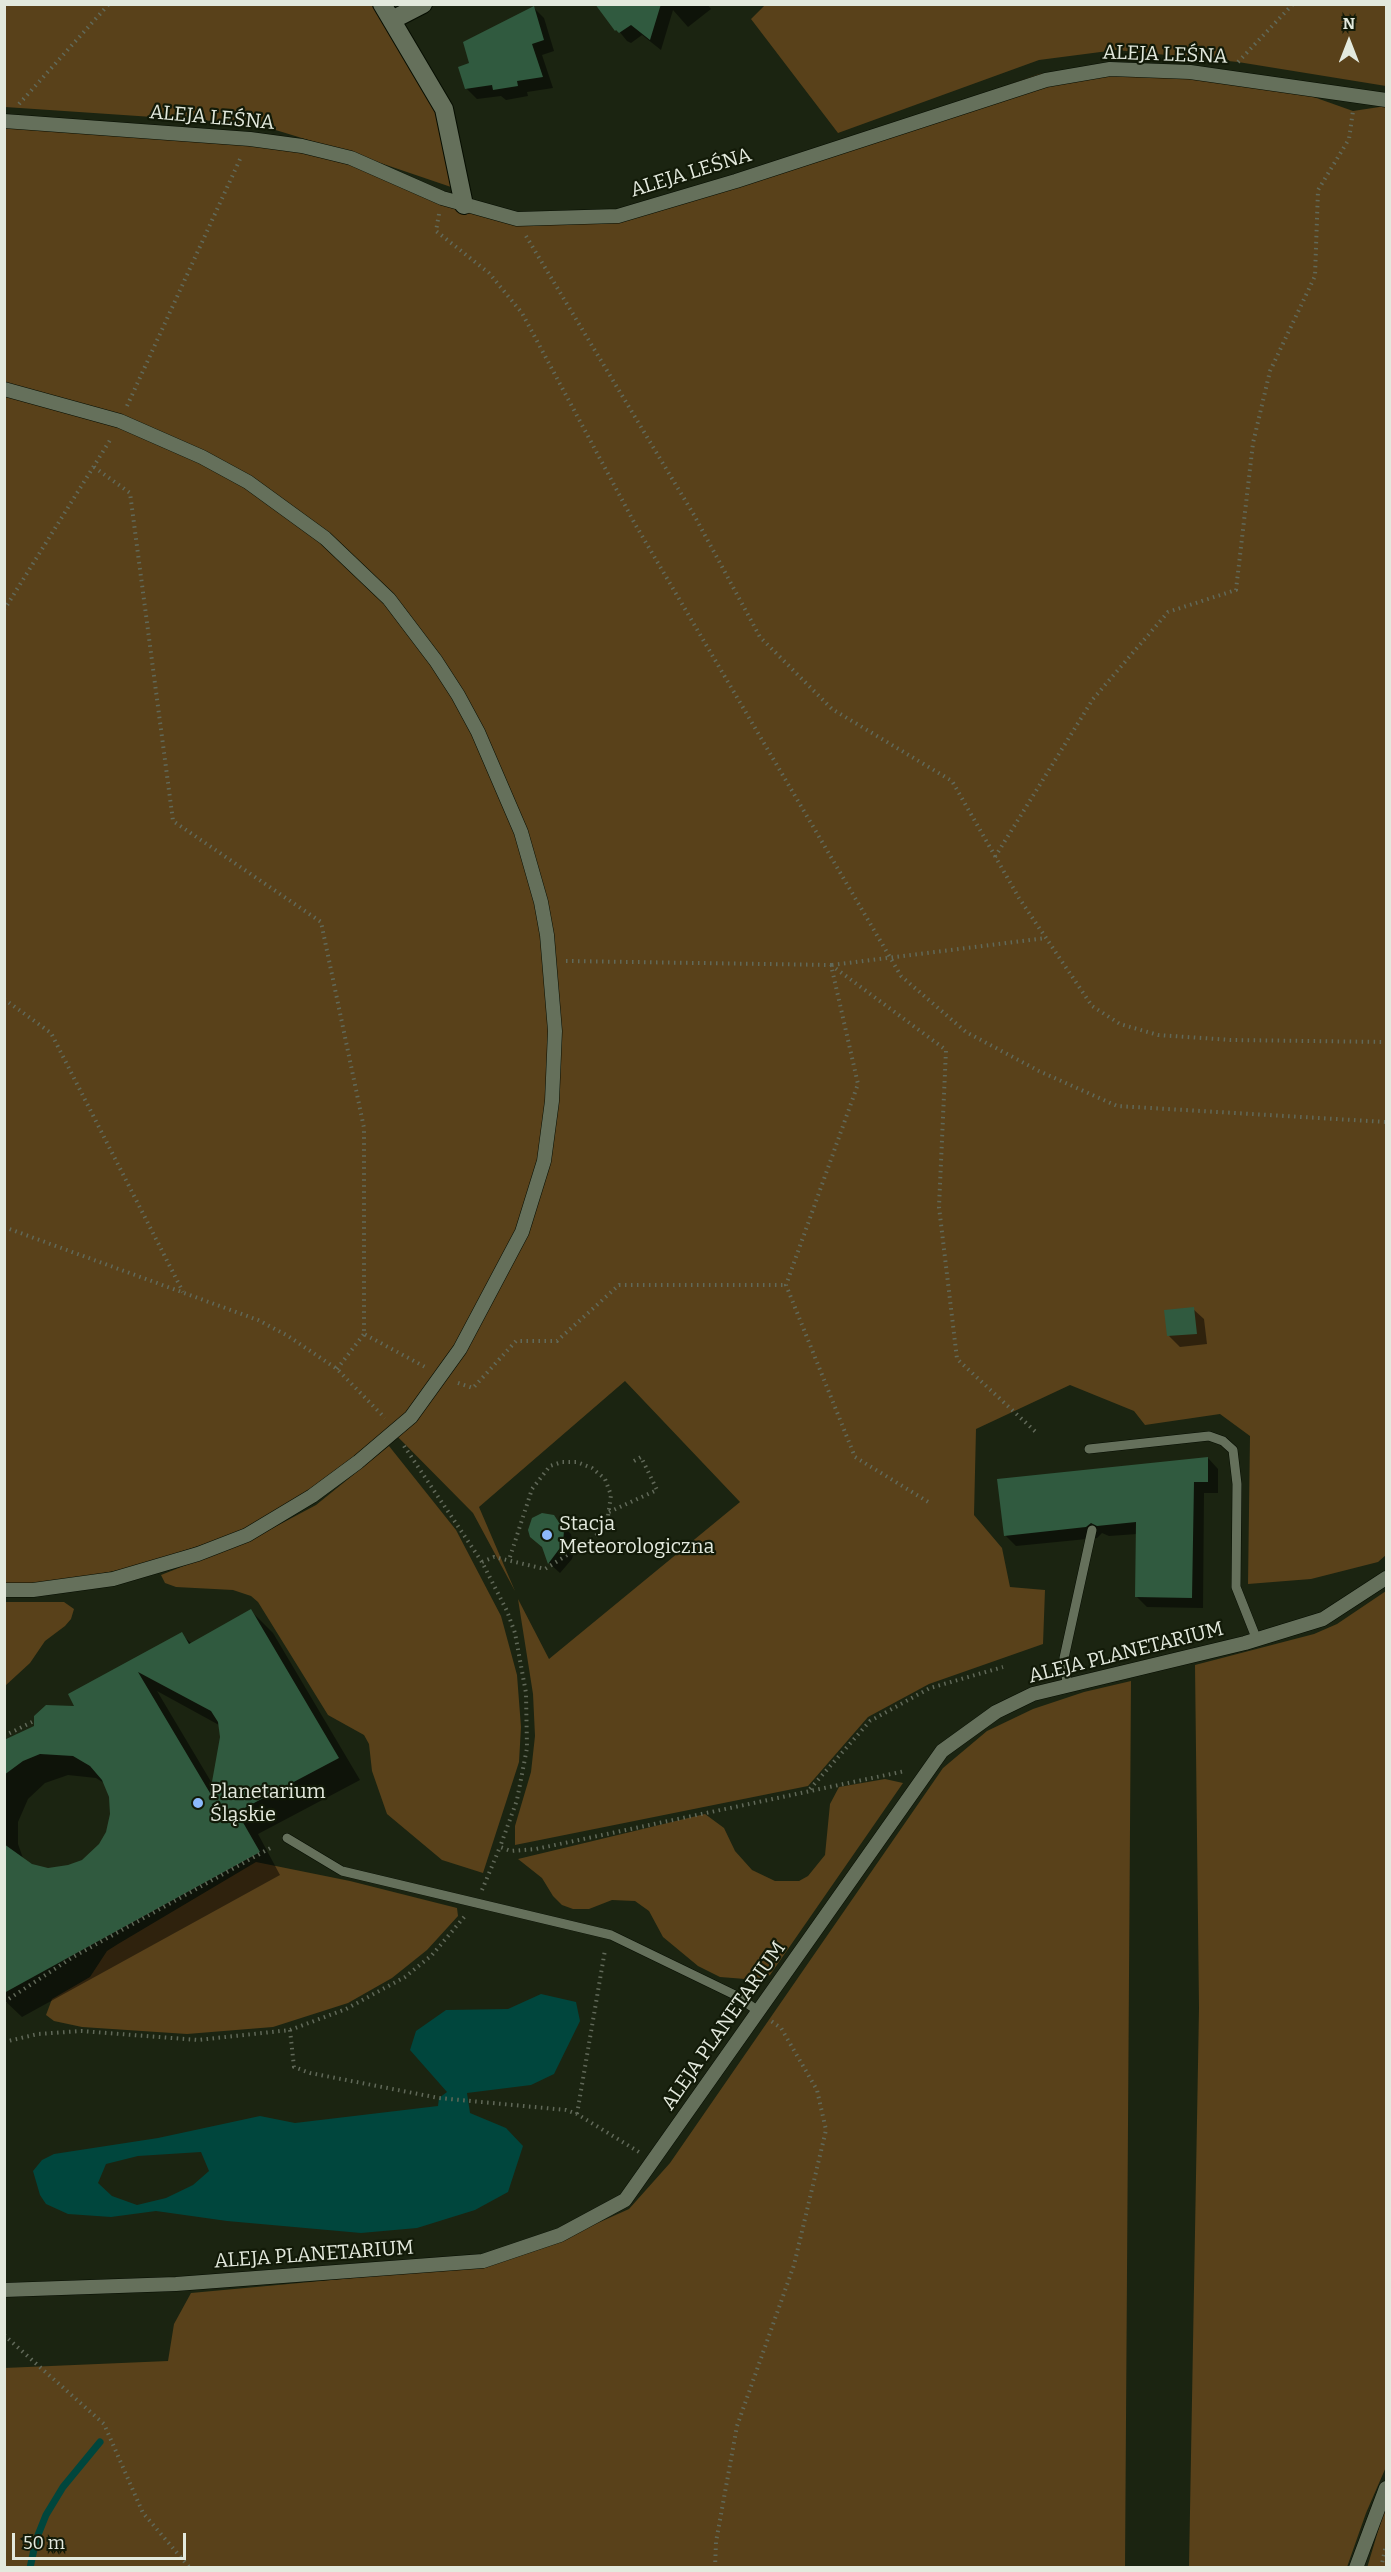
<!DOCTYPE html>
<html>
<head>
<meta charset="utf-8">
<style>
  body { margin:0 }
  #map { position:relative; width:1391px; height:2572px; overflow:hidden; background:#1b2411; font-family:Bitter,serif }
  canvas { display:block }
  .frame { position:absolute; inset:0; border:6px solid #e3e9dd; pointer-events:none }
  .north { position:absolute; left:1319px; top:12px; width:60px; height:60px; -webkit-text-stroke:4px #121a08; paint-order:stroke; rotate:0deg; font-size:16px; font-weight:700; line-height:24px; text-align:center; color:#e3e9dd }
  .north::after { content:''; display:block; margin:auto; width:21px; height:27px; background:#e3e9dd; clip-path:polygon(50% 0,100% 100%,50% 72%,0 100%) }
  .scale { position:absolute; left:12px; top:2533px; width:174px; height:27px; box-sizing:border-box; border:3px solid #e3e9dd; border-top:0; padding-left:8px; font-size:18px; line-height:21px; white-space:nowrap; color:#e3e9dd; -webkit-text-stroke:4px #121a08; paint-order:stroke }
</style>
</head>
<body>
<div id="map">
<canvas width="1391" height="2572"></canvas>
<div class="frame"></div>
<div class="north">N</div>
<div class="scale">50 m</div>
</div>
<script>
const ctx = document.querySelector('canvas').getContext('2d');
ctx.lineJoin = 'round';
function paint(path, color) {
  ctx.fillStyle = color;
  ctx.fill(path, 'evenodd');
}
function poly(rows) {
  const path = new Path2D();
  for (const r of rows) {
    path.moveTo(r[0], r[1]);
    for (let i = 2; i < r.length; i += 2) path.lineTo(r[i], r[i + 1]);
  }
  return path;
}
function stroke(path, color, width, dash) {
  ctx.strokeStyle = color;
  ctx.lineWidth = width;
  ctx.lineCap = dash ? 'butt' : 'round';
  ctx.setLineDash(dash || []);
  ctx.stroke(path);
}
function label(font, color, halo, rows, align = 'center') {
  ctx.font = font + ' Bitter,serif';
  ctx.lineWidth = 4.5;
  ctx.setLineDash([]);
  ctx.textBaseline = 'middle';
  ctx.strokeStyle = halo;
  ctx.fillStyle = color;
  for (const [text, x, y, turn = 0] of rows) {
    ctx.save();
    ctx.translate(x, y);
    ctx.rotate((+turn || 0) * Math.PI / 180);
    ctx.textAlign = isNaN(turn) ? turn : align;
    if (halo) ctx.strokeText(text, 0, 0);
    ctx.fillText(text, 0, 0);
    ctx.restore();
  }
}
paint(poly([
  [4,5,373,5,436,109,451,187,354,154,256,124,5,107],
  [765,5,1386,5,1386,86,1238,62,1116,50,1039,60,838,133,751,19],
  [1117,62,1249,74,1353,111,1386,106,1386,1555,1378,1562,1311,1579,1248,1584,1250,1436,1220,1414,1145,1425,1134,1411,1070,1385,976,1429,974,1515,1002,1548,1010,1587,1045,1590,1043,1644,929,1684,868,1717,808,1786,515,1845,515,1826,531,1772,535,1736,533,1694,518,1599,549,1659,740,1502,625,1381,479,1507,515,1591,473,1513,391,1430,306,1493,238,1533,134,1567,69,1580,5,1589,4,118,246,134,348,163,513,220,625,215,728,183,1039,74],
  [389,1446,456,1530,501,1616,517,1675,521,1727,519,1762,483,1873,442,1860,387,1814,372,1771,369,1744,364,1735,328,1715,258,1602,251,1596,233,1590,176,1587,165,1583,161,1575,256,1537,316,1505],
  [1386,1591,1386,2467,1366,2513,1347,2567,1189,2567,1199,2008,1195,1665,1314,1634,1337,1624],
  [5,1602,64,1602,74,1609,71,1619,65,1626,45,1641,30,1663,5,1686],
  [1131,1681,1125,2567,5,2567,4,2368,168,2361,174,2324,191,2293,483,2266,562,2239,629,2209,670,2163,943,1768,987,1731,1033,1709,1084,1692],
  [885,1779,903,1783,770,1975,758,1980,720,1977,698,1966,663,1937,649,1911,635,1901,612,1900,589,1909,573,1909,562,1905,553,1896,542,1878,518,1859,705,1814,724,1828,735,1851,752,1870,775,1881,799,1881,808,1876,825,1855,830,1804,839,1787],
  [256,1862,350,1881,457,1908,458,1916,427,1950,392,1978,348,2003,273,2027,187,2034,82,2027,54,2021,46,2015,52,1999,90,1977,107,1951,118,1944],
  [1386,2507,1386,2567,1367,2568,1381,2521]
]), '#59411a');
paint(poly([
  [541,1994,576,2002,580,2021,554,2074,531,2085,467,2093,470,2113,506,2128,523,2146,508,2192,475,2210,417,2228,361,2233,227,2221,156,2211,111,2217,68,2214,46,2204,40,2195,33,2171,42,2160,54,2154,158,2138,260,2116,295,2123,438,2106,439,2098,447,2092,410,2050,416,2031,446,2010,508,2009],
  [201,2152,209,2171,193,2185,166,2198,137,2205,112,2196,98,2183,106,2164,138,2156]
]), '#00463d');
paint(poly([
  [597,4,707,4,711,9,688,27,673,10,661,50,642,35,631,43,627,41],
  [534,8,544,18,554,51,542,55,553,88,527,92,528,96,506,100,501,96,477,99,466,88,471,64],
  [1193,1309,1204,1319,1207,1344,1180,1347,1169,1336],
  [1208,1458,1218,1469,1218,1493,1204,1493,1203,1608,1147,1607,1136,1596,1137,1534,1109,1536,1102,1533,1097,1538,1016,1546,1005,1535],
  [550,1515,571,1534,575,1549,572,1559,560,1573,549,1563,545,1549],
  [251,1611,273,1633,360,1780,258,1834,280,1875,22,2017,4,2000,4,1742,77,1708,181,1634,192,1644],
  [157,1691,219,1725,222,1737,213,1785],
  [68,1775,96,1778,104,1783,112,1805,111,1820,101,1845,83,1861,61,1869,40,1868,24,1861,18,1844,18,1822,28,1799,45,1783]
]), '#0007');
stroke(poly([
  [30,2568,36,2540,46,2515,63,2487,100,2442]
]), '#00463d', 7);
paint(poly([
  [595,4,661,4,650,40,631,25,619,33,616,30,615,31],
  [534,6,544,40,532,44,543,77,517,81,518,86,493,90,492,85,465,89,458,67,469,63,463,42],
  [1194,1307,1197,1334,1167,1336,1164,1310],
  [1208,1457,1208,1482,1194,1482,1192,1598,1135,1597,1136,1522,1097,1526,1091,1523,1086,1527,1004,1536,997,1479],
  [542,1513,554,1515,564,1530,563,1544,548,1564,542,1547,530,1537,528,1530,532,1518],
  [251,1609,339,1758,237,1812,260,1852,4,1993,4,1844,32,1864,48,1868,68,1865,82,1860,99,1844,106,1832,110,1814,109,1797,102,1780,90,1766,73,1756,40,1754,23,1761,4,1775,4,1740,34,1726,34,1716,46,1705,74,1706,68,1694,182,1632,189,1644],
  [138,1672,211,1711,218,1722,220,1737,210,1793]
]), '#305a3f');
const service = poly([
  [1089,1449,1209,1436,1223,1441,1233,1450,1237,1484,1236,1587,1257,1640],
  [1067,1684,1064,1658,1092,1530],
  [287,1838,342,1871,611,1935,737,1996,758,2011]
]);
const pedestrian = poly([
  [4,121,250,139,302,146,351,158,442,198,517,219,618,216,736,181,1046,80,1110,69,1190,72,1386,100],
  [4,389,120,421,202,457,248,482,325,538,389,599,436,661,458,695,478,732,521,832,541,902,547,935,555,1031,552,1101,544,1161,522,1232,460,1349,411,1417,358,1462,312,1496,247,1535,198,1554,113,1579,33,1590,4,1590],
  [4,2290,176,2284,483,2261,560,2235,625,2200,942,1751,996,1712,1033,1694,1245,1643,1323,1619,1386,1578],
  [1356,2568,1386,2488]
]);
const minor = poly([
  [382,4,444,109,464,205],
  [392,20,423,4]
]);
stroke(service, '#060d01', 10);
stroke(pedestrian, '#060d01', 15);
stroke(minor, '#060d01', 20);
stroke(poly([
  [1238,62,1293,4],
  [19,104,109,4],
  [439,214,436,231,489,273,522,313,635,524,901,976,966,1032,1039,1071,1117,1106,1386,1122],
  [526,236,694,515,760,637,832,709,952,781,1019,898,1092,1006,1120,1024,1158,1035,1231,1040,1386,1042],
  [127,406,241,157],
  [94,467,130,493,173,821,321,922,364,1128,364,1334,427,1368],
  [4,610,112,437],
  [995,857,1093,699,1168,612,1236,590,1253,443,1270,371,1315,276,1318,190,1349,139,1353,111],
  [566,961,831,965,858,1084,786,1285,855,1457,930,1503],
  [831,965,946,1050,939,1207,957,1359,1038,1434],
  [832,965,1046,938],
  [4,999,51,1033,183,1292],
  [4,1227,258,1320,288,1336,337,1369,385,1418],
  [337,1369,364,1334],
  [458,1383,473,1388,516,1341,557,1341,619,1285,786,1285],
  [404,1446,482,1562,507,1611,515,1633,526,1693,527,1748,517,1800,500,1847],
  [609,1512,657,1490,641,1457,632,1462],
  [482,1562,494,1557,545,1569,580,1547,598,1534,608,1516,611,1495,605,1479,592,1468,577,1462,562,1462,550,1466,532,1489,509,1560],
  [4,1736,32,1722],
  [810,1789,870,1721,930,1688,1003,1667],
  [482,1890,500,1847,511,1851,536,1849,905,1771],
  [4,2002,73,1957,274,1846],
  [290,2030,294,2067,310,2073,439,2098,566,2110,577,2114,639,2152],
  [4,2042,38,2034,81,2031,198,2040,290,2030,346,2009,405,1977,432,1955,465,1916],
  [577,2114,605,1950],
  [4,2335,104,2424,143,2513,190,2568],
  [715,2568,716,2542,737,2426,794,2265,826,2130,817,2090,781,2028,771,2021],
  [1381,2568,1386,2545]
]), '#616959', 4, [1.5, 4.5]);
stroke(service, '#65705b', 9);
stroke(pedestrian, '#65705b', 14);
stroke(minor, '#65705b', 18);
for (const [x, y, r, color] of [
  [547,1535,6,"#8cb9fc"],
  [198,1803,6,"#8cb9fc"]
]) {
  const dot = new Path2D();
  dot.arc(x, y, r, 0, 2 * Math.PI);
  ctx.fillStyle = color;
  ctx.fill(dot);
  stroke(dot, '#121a08', 2);
}
label('20px', '#e3e9dd', '#121a08', [
  ["ALEJA LEŚNA",1165,55,2],
  ["ALEJA LEŚNA",212,118,5],
  ["ALEJA LEŚNA",691,173,-17],
  ["ALEJA PLANETARIUM",1126,1653,-14],
  ["ALEJA PLANETARIUM",724,2026,-55],
  ["ALEJA PLANETARIUM",314,2255,-4]
]);
label('20px', '#e3e9dd', '#121a08', [
  ["Stacja",559,1524],
  ["Meteorologiczna",559,1547],
  ["Planetarium",210,1792],
  ["Śląskie",210,1815]
], 'left');
</script>
</body>
</html>
